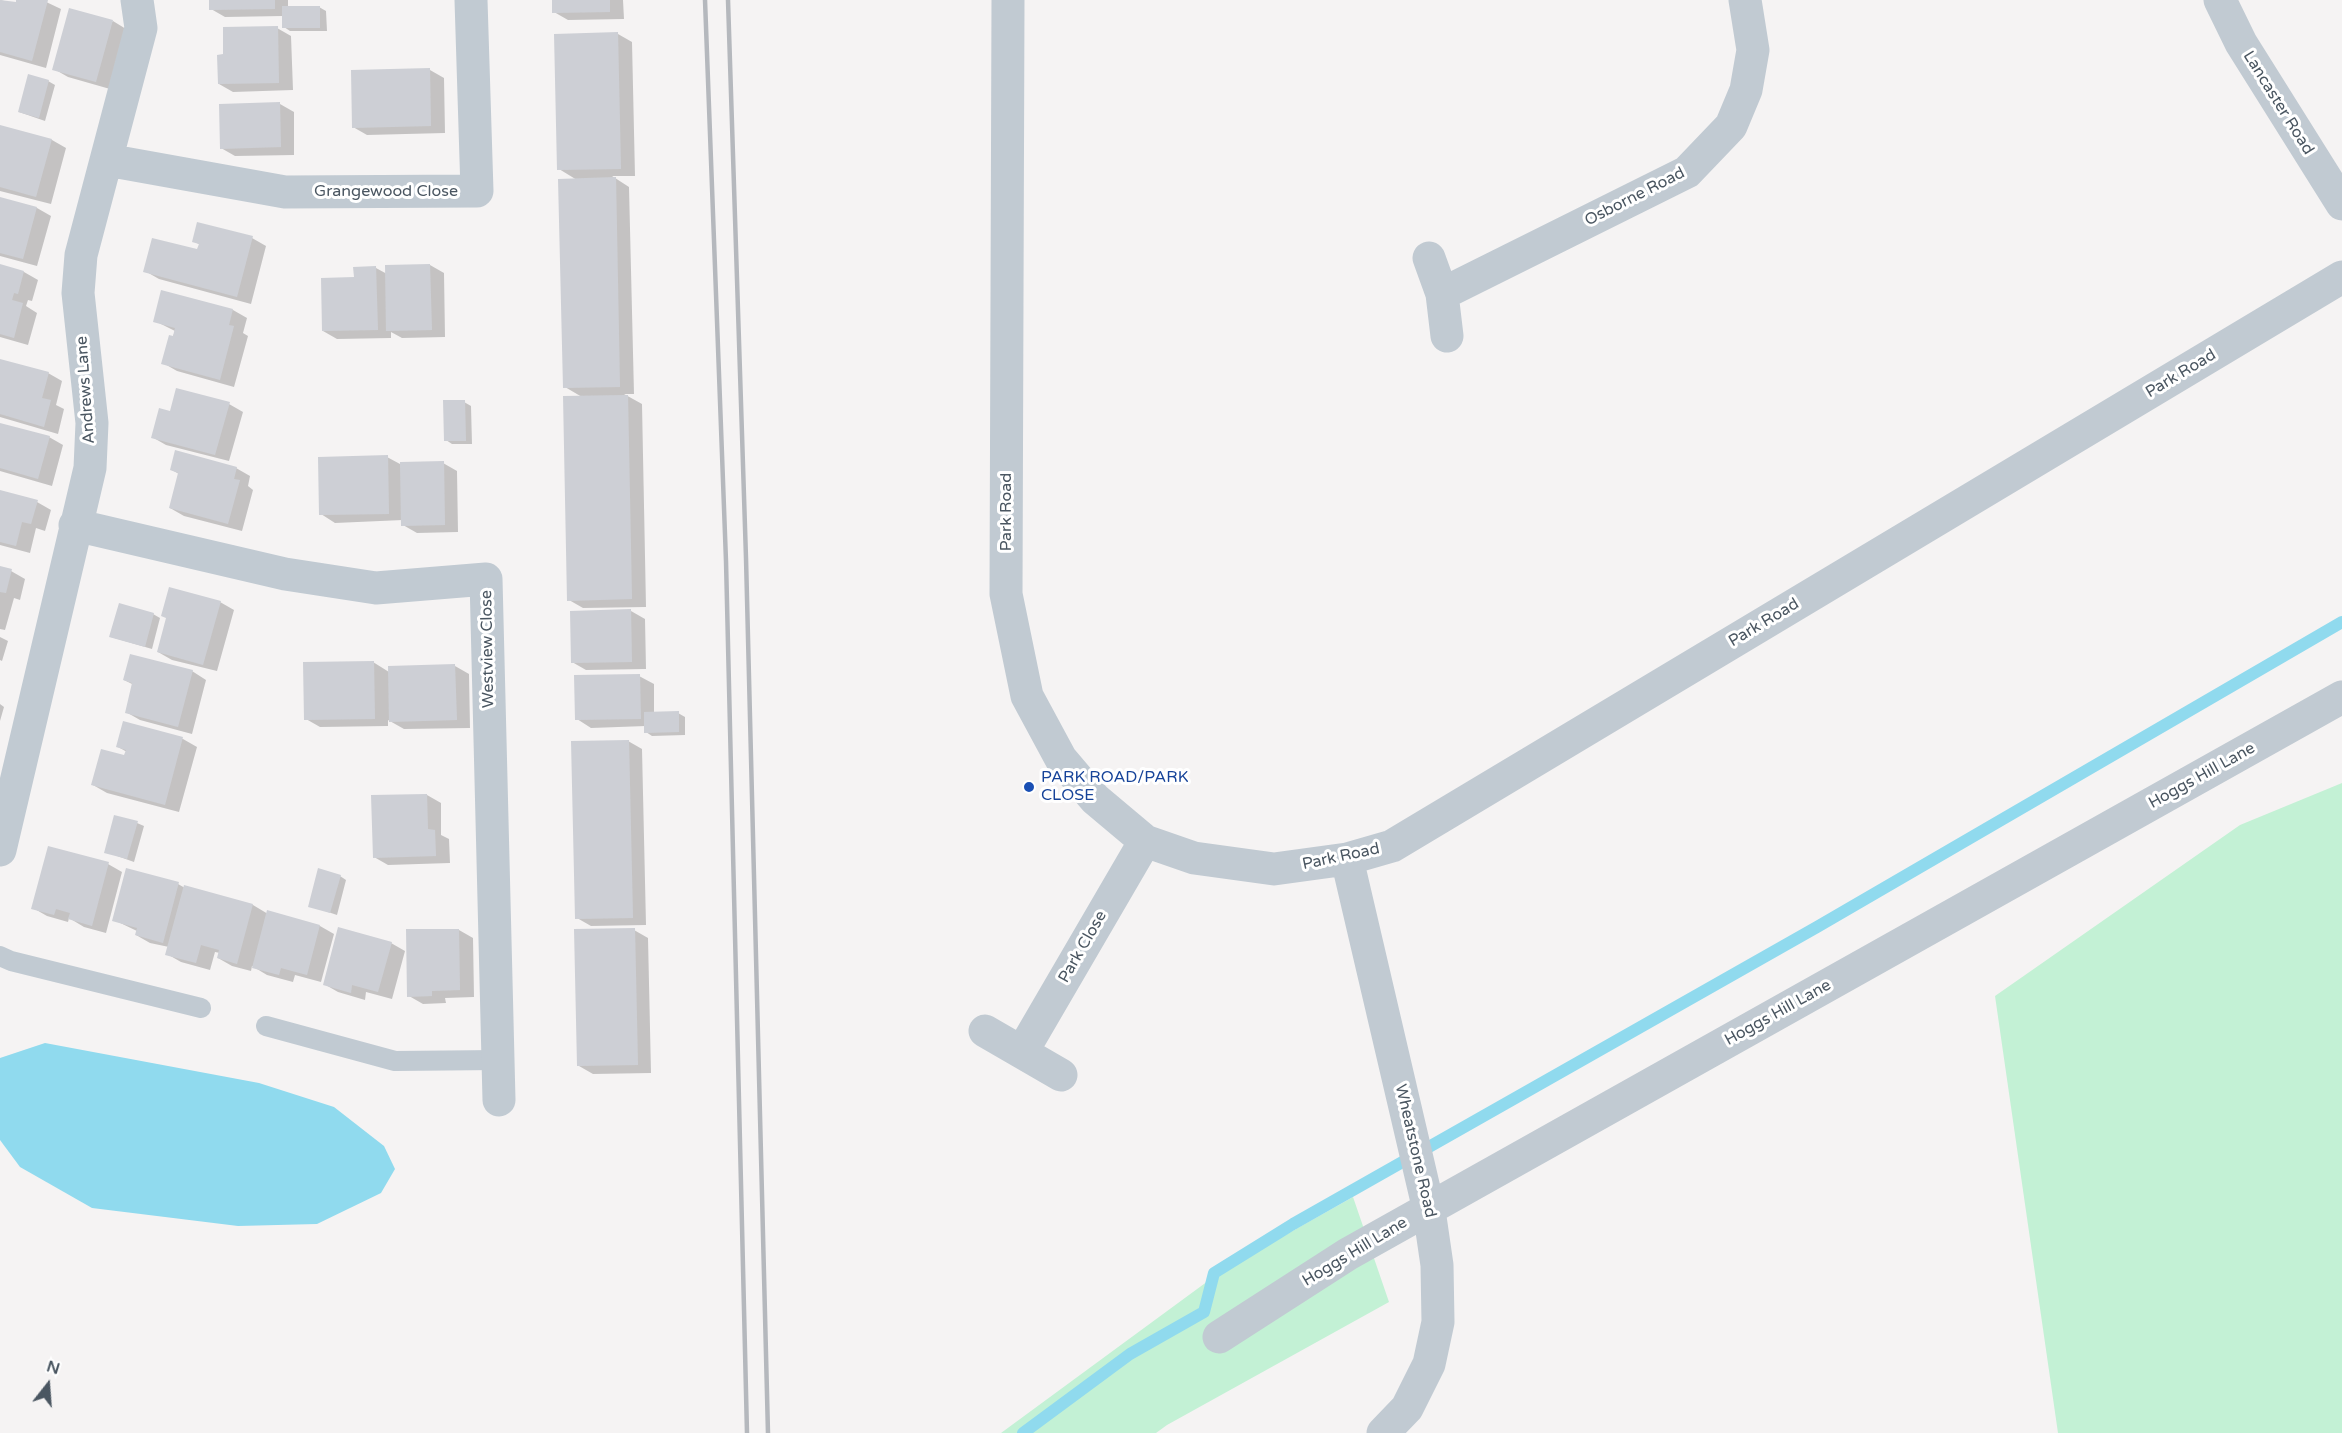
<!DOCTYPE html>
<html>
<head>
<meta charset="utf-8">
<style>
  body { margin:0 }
  #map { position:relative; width:2342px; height:1433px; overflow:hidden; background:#f5f3f3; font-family:"Varela Round",sans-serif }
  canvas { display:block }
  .north { position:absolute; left:18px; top:1355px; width:60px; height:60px; -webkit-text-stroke:4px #fff; paint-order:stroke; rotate:17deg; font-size:16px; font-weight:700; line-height:24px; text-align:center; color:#4a5661 }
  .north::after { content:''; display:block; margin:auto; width:21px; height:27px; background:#4a5661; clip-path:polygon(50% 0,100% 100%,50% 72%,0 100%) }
</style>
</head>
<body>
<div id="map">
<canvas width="2342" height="1433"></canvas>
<div class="north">N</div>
</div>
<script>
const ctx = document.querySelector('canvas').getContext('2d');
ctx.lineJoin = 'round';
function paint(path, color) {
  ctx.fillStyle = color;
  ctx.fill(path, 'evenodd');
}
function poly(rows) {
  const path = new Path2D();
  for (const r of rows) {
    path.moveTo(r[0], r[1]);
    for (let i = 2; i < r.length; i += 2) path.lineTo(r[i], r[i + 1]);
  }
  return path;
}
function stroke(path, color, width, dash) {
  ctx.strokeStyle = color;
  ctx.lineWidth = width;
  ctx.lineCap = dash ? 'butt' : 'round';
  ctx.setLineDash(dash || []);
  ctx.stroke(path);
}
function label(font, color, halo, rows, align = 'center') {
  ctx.font = font + ' "Varela Round",sans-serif';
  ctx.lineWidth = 6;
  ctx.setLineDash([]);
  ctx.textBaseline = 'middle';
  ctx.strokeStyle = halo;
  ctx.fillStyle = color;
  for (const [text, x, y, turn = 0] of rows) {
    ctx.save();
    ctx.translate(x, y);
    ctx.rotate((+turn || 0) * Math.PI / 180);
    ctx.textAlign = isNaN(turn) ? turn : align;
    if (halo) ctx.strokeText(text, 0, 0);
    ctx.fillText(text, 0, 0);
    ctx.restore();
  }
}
paint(poly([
  [2342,783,2342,1433,2058,1433,1995,996,2240,825],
  [1353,1197,1389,1302,1167,1425,1156,1433,1001,1433,1223,1270]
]), '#c3f1d5');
paint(poly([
  [45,1043,259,1083,334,1107,384,1146,395,1169,381,1193,317,1224,238,1226,92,1208,20,1167,0,1140,0,1058]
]), '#90daee');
paint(poly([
  [0,0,17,4,18,0,42,0,61,9,46,68,0,55],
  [210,0,288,0,288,8,319,7,326,11,327,31,290,31,284,27,283,16,225,17,211,9],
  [553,0,623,0,624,19,568,20,554,12],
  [113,21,126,29,110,89,68,77,54,69],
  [277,28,291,36,293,90,233,92,219,84,225,56],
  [618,34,632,42,635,176,612,176,629,187,634,394,624,394,642,404,646,607,583,608,569,600,582,397,565,387,577,180,559,169],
  [430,70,444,78,445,133,367,135,353,127],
  [48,81,55,85,45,121,19,112],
  [280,104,294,112,294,155,235,156,221,148],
  [0,127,52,140,66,148,51,204,0,191],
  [0,198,37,208,51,216,37,266,0,256],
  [252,238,266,246,251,304,159,279,145,271,198,251,200,245,194,241],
  [430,265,444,273,445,337,402,338,391,332,391,338,337,339,323,331,355,279,376,268,387,274],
  [0,266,24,272,38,280,32,301,28,300,26,306,37,313,28,345,0,337],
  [233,310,247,318,243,333,248,336,234,387,177,371,163,363,175,331,155,321],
  [0,360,48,373,62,381,56,405,64,409,58,434,0,417],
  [464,402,471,406,472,444,452,444,446,440],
  [229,404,243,412,229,461,166,445,152,437,171,413],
  [0,424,49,437,63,445,52,486,0,471],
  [387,457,400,464,443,463,457,471,458,532,417,533,403,525,403,520,335,523,321,514],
  [236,468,250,476,248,486,253,490,242,531,184,516,170,508,179,474,172,470],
  [0,492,37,502,51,510,45,531,36,528,30,553,0,545],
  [0,567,11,571,25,579,20,600,14,598,5,630,0,629],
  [220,602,234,610,217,671,172,660,158,652],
  [631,611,645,619,646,669,586,670,572,662],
  [153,614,160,618,152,649,111,637],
  [0,637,8,641,2,661,0,660],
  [373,662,389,672,455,666,469,674,470,728,404,729,388,720,388,726,320,727,306,719],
  [192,671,206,680,192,734,140,720,126,712,134,685,124,680],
  [639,676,654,684,654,713,678,713,685,717,685,735,652,736,646,732,646,726,591,728,577,719],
  [0,704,4,707,0,721],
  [124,723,183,739,197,747,179,812,107,793,93,785,125,757,127,752,118,747],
  [628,741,642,749,646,925,591,926,577,918],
  [427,795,441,803,441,835,449,839,450,863,388,865,374,857],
  [137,823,144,826,134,862,106,852],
  [108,864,122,872,106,933,84,927,69,918,68,922,47,916,33,908],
  [340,876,346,880,337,915,310,906],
  [178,884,185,888,253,905,268,914,268,912,320,926,334,934,321,982,295,975,293,982,267,975,252,966,251,971,232,966,218,958,220,953,215,952,210,970,181,962,167,954,169,947,150,943,136,935,137,931,114,920],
  [459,930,473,938,474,997,445,998,446,1003,423,1004,409,996],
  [634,930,648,938,651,1073,593,1074,579,1066],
  [391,943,405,951,392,999,366,992,365,1000,338,992,324,984]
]), '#0003');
stroke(poly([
  [1023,1433,1130,1354,1204,1312,1214,1273,1293,1224,1817,927,2342,622]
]), '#90daee', 12);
paint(poly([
  [0,0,16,2,16,0,48,0,32,61,0,52],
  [209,0,275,0,275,9,209,10],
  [552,0,610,0,610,12,552,13],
  [282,6,320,6,320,28,282,28],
  [69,8,113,20,96,82,52,70],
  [278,26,279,83,218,84,217,55,223,54,223,27],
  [618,32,621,169,557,170,554,34],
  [430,68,431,126,352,128,351,70],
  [28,74,49,80,39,118,18,112],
  [280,102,281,147,220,149,219,104],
  [0,125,52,139,36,197,0,187],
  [616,177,620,387,563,388,558,179],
  [0,197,37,207,23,259,0,253],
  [197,222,253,236,237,297,143,272,152,238,197,249,199,244,192,242],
  [0,264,24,271,18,294,14,293,12,300,23,303,14,338,0,334],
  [430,264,432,330,386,331,385,265],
  [376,266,378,330,322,331,321,278,354,277,353,267],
  [161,290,233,309,229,325,234,326,220,380,161,364,169,335,173,336,175,328,153,322],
  [0,359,49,372,42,398,51,400,44,427,0,414],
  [176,388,230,402,215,455,151,438,159,408,170,411],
  [628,395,632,599,567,601,563,396],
  [443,400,465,400,466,441,444,441],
  [0,423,50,436,38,479,0,468],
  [175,450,237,467,234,479,240,480,228,524,169,508,178,473,170,470],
  [388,455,389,514,319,515,318,457],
  [444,461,445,525,401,526,400,462],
  [0,490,38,500,31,524,22,522,16,546,0,542],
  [0,566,12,569,6,593,0,592],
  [169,587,221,601,203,665,157,652,166,618,161,616],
  [119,603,154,613,145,647,109,637],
  [631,609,632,662,571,663,570,611],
  [130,654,193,670,178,727,125,713,132,683,123,680],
  [374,661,375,719,304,720,303,662],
  [455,664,457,720,389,722,388,666],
  [640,674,641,719,575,720,574,675],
  [679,711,679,732,644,733,644,712],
  [123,721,183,737,165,805,91,785,101,749,124,755,126,750,116,747],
  [629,740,633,918,575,919,571,741],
  [427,794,428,829,435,830,436,856,373,858,371,795],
  [114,815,138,821,127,859,104,853],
  [48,846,109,862,92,926,68,919,70,913,56,909,54,915,31,909],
  [126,868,179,882,163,943,135,935,137,928,112,921],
  [318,868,341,875,330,913,308,907],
  [184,885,253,904,237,964,217,958,219,950,201,945,196,963,165,955],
  [267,910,320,925,307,975,281,968,279,975,252,968],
  [338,927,392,942,378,992,352,985,351,993,323,985],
  [635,928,638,1065,577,1066,574,929],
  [406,929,459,929,460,990,432,991,432,996,407,997]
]), '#cdcfd5');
stroke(poly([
  [0,956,11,961,201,1008],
  [266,1026,395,1061,498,1060]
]), '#c1cad2', 20);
stroke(poly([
  [1008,0,1006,594,1027,696,1061,759,1095,799,1145,841,1194,858,1274,869,1347,859,1392,846,2342,277],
  [2220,0,2241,43,2342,204],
  [107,160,285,192,477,191,471,0],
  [1429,258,1442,294,1447,336],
  [1442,294,1687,172,1731,126,1746,90,1753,50,1745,0],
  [75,525,285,574,376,588,486,579,499,1100],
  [0,850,90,468,92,423,78,293,81,255,141,28,137,0],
  [1347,859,1429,1210,1437,1265,1438,1322,1429,1364,1407,1408,1383,1433],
  [985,1031,1061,1075],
  [1022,1052,1145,841],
  [1219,1337,1348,1254,2342,697]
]), '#c1cad2', 33);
stroke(poly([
  [705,0,726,561,747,1433],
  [728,0,746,558,768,1433]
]), '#b5b8bd', 4.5);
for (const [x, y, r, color] of [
  [1029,787,6,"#1a4fb4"]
]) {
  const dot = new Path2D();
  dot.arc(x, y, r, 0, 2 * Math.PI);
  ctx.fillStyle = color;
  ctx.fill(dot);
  stroke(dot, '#fff', 2);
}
label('16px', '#4a5661', '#fff', [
  ["Lancaster Road",2278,103,58],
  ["Grangewood Close",386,192],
  ["Osborne Road",1635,197,-27],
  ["Park Road",2181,374,-31],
  ["Andrews Lane",86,390,-94],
  ["Park Road",1007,512,-90],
  ["Park Road",1764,623,-31],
  ["Westview Close",488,649,-91],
  ["Hoggs Hill Lane",2202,776,-29],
  ["Park Road",1341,857,-12],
  ["Park Close",1083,947,-60],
  ["Hoggs Hill Lane",1778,1013,-29],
  ["Wheatstone Road",1415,1151,77],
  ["Hoggs Hill Lane",1355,1252,-31]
]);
label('16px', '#164399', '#fff', [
  ["PARK ROAD/PARK",1041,778],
  ["CLOSE",1041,796]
], 'left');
</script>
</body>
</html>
